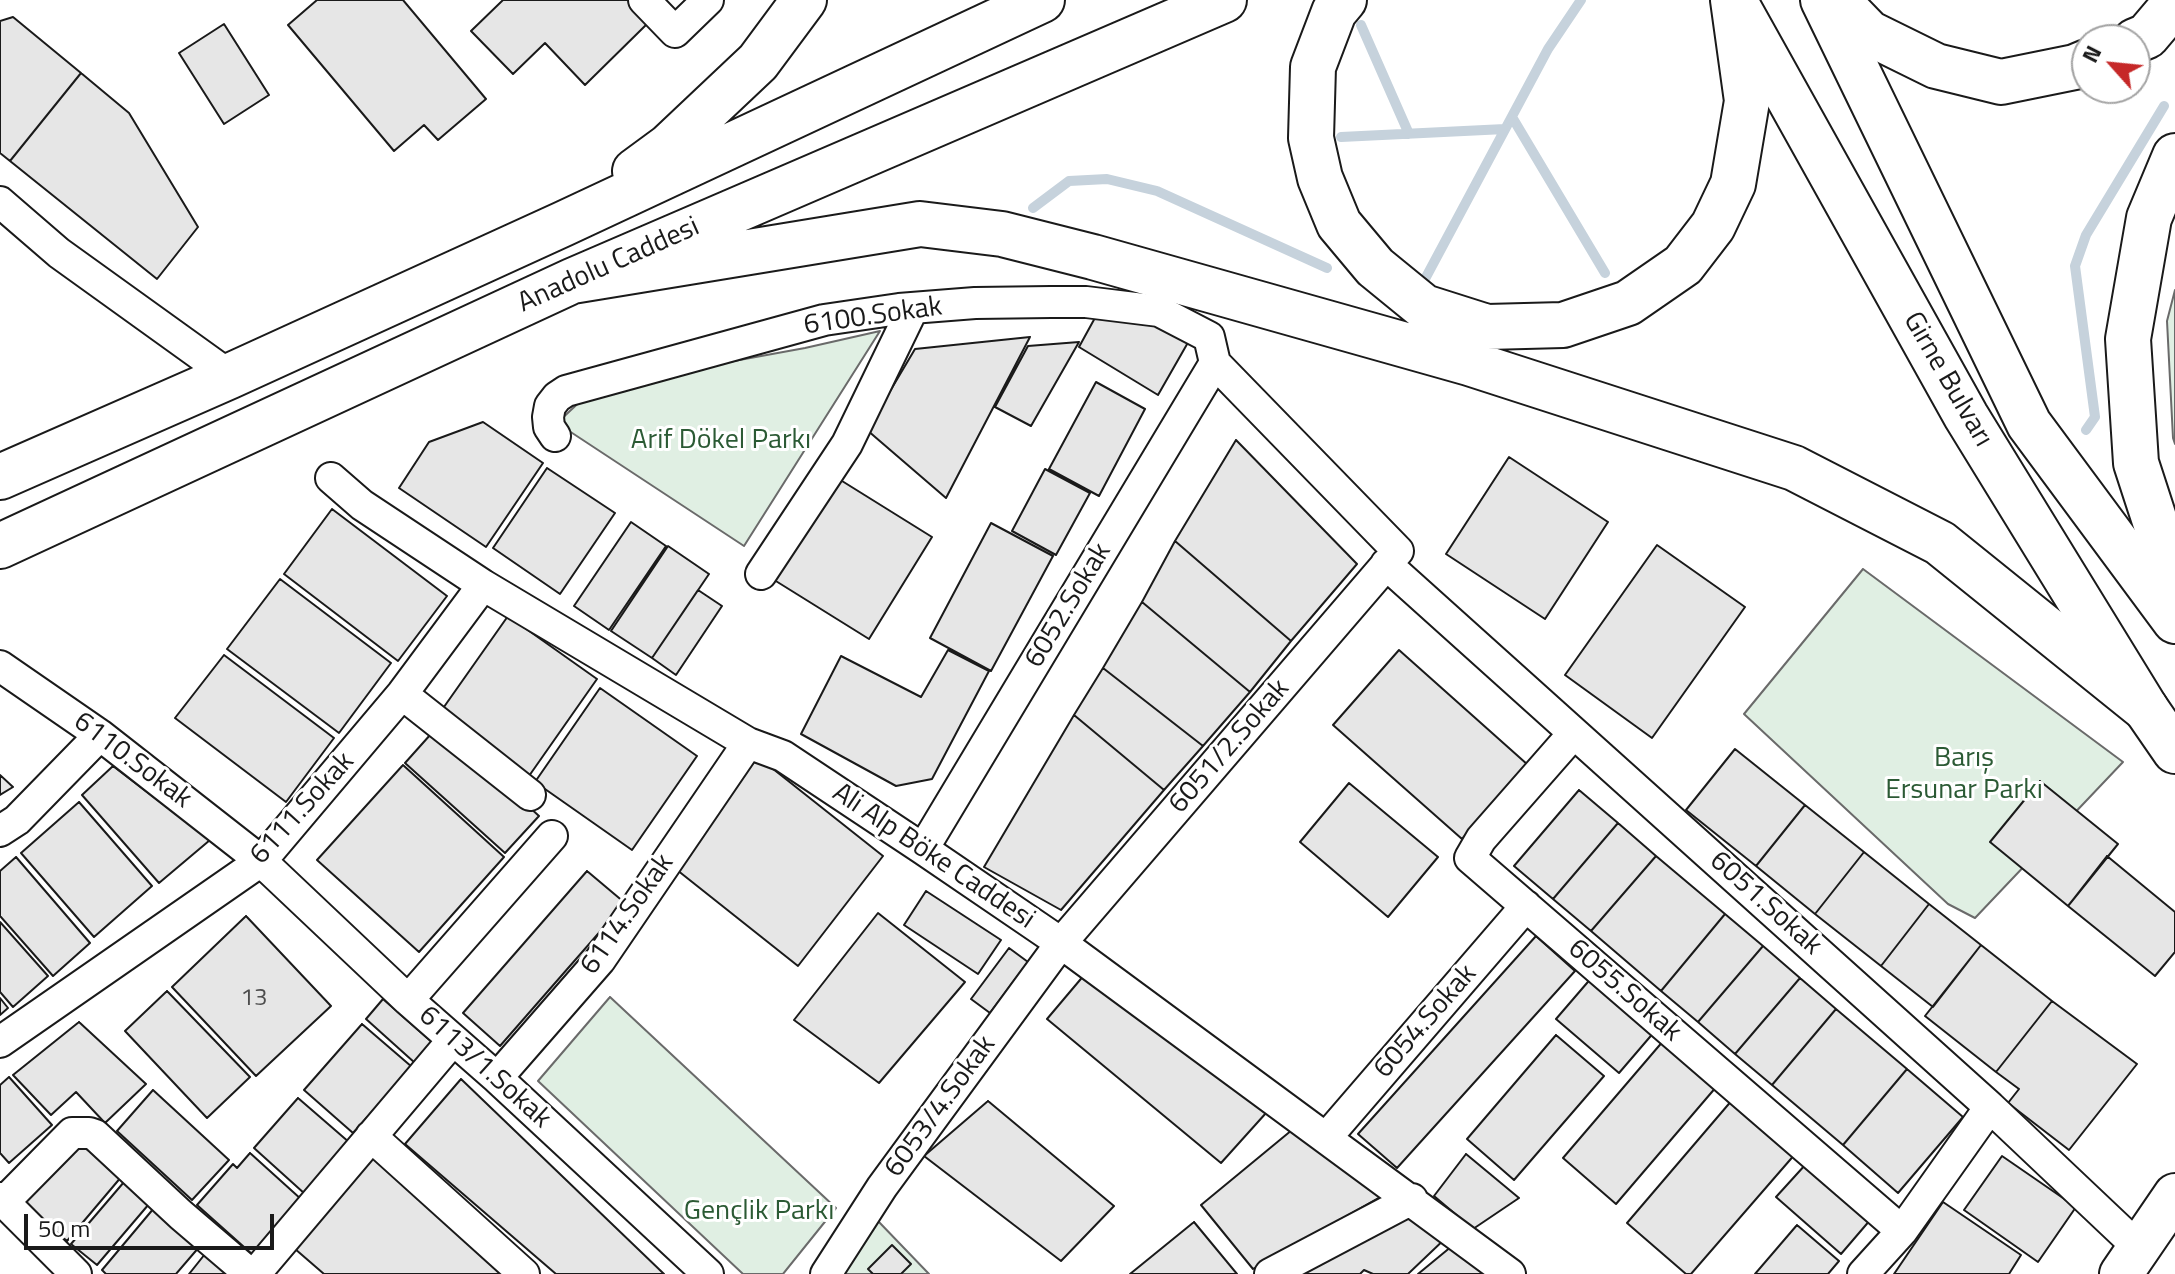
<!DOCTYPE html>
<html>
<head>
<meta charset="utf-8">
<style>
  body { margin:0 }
  #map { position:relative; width:2175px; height:1274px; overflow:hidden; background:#fff; font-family:"Titillium Web",sans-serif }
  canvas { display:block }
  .north { position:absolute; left:2071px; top:24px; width:80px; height:80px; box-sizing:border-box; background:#fff; border:2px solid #a3a3a3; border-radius:50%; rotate:297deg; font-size:22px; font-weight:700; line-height:32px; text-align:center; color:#1a1a1a }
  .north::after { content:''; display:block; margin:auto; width:28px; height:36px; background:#c62828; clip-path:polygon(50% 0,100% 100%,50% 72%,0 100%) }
  .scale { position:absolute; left:24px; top:1214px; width:250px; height:36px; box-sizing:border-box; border:4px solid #1a1a1a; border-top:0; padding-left:10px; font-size:24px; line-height:28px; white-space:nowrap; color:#1a1a1a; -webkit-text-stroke:6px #fff; paint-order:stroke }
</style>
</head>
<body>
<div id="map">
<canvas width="2175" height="1274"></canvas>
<div class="north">N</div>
<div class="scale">50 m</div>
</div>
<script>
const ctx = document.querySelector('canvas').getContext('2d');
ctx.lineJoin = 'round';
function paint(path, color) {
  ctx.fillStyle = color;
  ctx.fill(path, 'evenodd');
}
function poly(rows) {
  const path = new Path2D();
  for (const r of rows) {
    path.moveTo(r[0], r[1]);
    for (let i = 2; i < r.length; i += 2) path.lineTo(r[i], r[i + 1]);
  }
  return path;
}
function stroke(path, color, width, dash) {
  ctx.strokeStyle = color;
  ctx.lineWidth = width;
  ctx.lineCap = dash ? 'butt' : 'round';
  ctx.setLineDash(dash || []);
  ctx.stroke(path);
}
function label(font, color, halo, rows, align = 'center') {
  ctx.font = font + ' "Titillium Web",sans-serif';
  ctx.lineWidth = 6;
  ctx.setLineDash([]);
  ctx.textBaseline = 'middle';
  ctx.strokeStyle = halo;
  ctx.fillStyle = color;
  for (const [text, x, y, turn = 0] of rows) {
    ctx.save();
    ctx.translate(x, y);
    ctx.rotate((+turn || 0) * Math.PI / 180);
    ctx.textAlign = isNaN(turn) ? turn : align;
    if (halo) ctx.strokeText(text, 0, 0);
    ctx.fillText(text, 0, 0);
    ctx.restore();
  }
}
const green = poly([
  [2175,290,2175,444,2173,438,2167,321,2175,290],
  [880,331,744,546,557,423,586,396,712,365,805,348,880,331],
  [1863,569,2123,762,1975,918,1948,904,1744,714,1863,569],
  [610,997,836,1208,783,1274,743,1274,538,1081,610,997],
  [878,1221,929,1274,837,1274,878,1221]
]);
paint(green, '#e0efe3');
stroke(green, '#6a6a6a', 2);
stroke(poly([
  [1361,25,1409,134],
  [1512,117,1605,273],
  [1341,137,1505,129],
  [1033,208,1069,181,1107,179,1157,191,1327,268],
  [1425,279,1548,49,1581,0],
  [2086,430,2095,417,2075,266,2086,235,2164,106]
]), '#c6d2dc', 10);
const building = poly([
  [317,0,403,0,486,99,438,140,424,125,394,151,288,25,317,0],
  [503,0,628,0,649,22,585,85,545,43,513,74,471,31,503,0],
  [13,17,81,73,10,161,0,153,0,21,13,17],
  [224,24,269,95,224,124,179,53,224,24],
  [81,73,129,113,198,227,157,279,10,161,81,73],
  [1096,316,1157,321,1190,339,1158,395,1079,347,1096,316],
  [1030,337,946,498,867,430,915,349,1030,337],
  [1079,342,1031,426,995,407,1028,346,1079,342],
  [1096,382,1145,409,1099,496,1049,469,1096,382],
  [483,422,543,463,486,547,399,488,429,442,483,422],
  [1236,440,1357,564,1291,641,1175,541,1236,440],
  [1509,457,1608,522,1545,619,1446,554,1509,457],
  [547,468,615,513,560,594,493,548,547,468],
  [1045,469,1090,493,1056,555,1012,531,1045,469],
  [834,476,932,537,869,639,771,578,834,476],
  [332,509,447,596,398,661,284,574,332,509],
  [631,522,666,546,609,630,574,606,631,522],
  [991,523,1053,556,991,671,930,638,991,523],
  [1175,541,1291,641,1250,692,1142,602,1175,541],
  [1657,545,1745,607,1652,738,1565,675,1657,545],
  [668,546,709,574,652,658,611,631,668,546],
  [280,579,391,663,339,733,227,649,280,579],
  [698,590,722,606,676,675,652,658,698,590],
  [1142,602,1250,692,1203,746,1103,668,1142,602],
  [508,616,597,679,529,776,439,714,508,616],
  [948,650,989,671,932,779,896,786,801,734,841,656,921,697,948,650],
  [1399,650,1528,765,1462,839,1333,725,1399,650],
  [224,655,334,738,286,802,175,718,224,655],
  [1103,668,1203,746,1164,790,1074,715,1103,668],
  [600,688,697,756,632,850,535,782,600,688],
  [1074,715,1164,790,1061,910,984,867,1074,715],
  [439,725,539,816,505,853,405,763,439,725],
  [1735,749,1805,805,1756,866,1686,810,1735,749],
  [758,757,883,856,798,966,672,866,758,757],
  [403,765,504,857,419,952,317,860,403,765],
  [113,766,210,840,159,883,82,795,113,766],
  [0,775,13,787,0,795,0,775],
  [2040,781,2118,844,2068,906,1990,842,2040,781],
  [1349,783,1438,857,1388,917,1300,842,1349,783],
  [1579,790,1618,823,1553,899,1514,866,1579,790],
  [79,802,152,886,94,937,21,853,79,802],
  [1805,805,1864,852,1815,914,1756,866,1805,805],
  [1618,823,1656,856,1591,931,1553,899,1618,823],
  [1864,852,1929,904,1881,966,1815,914,1864,852],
  [1656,856,1725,914,1661,991,1591,931,1656,856],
  [2107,856,2175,912,2175,952,2155,976,2068,906,2107,856],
  [16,857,90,943,53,976,0,916,0,871,16,857],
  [587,871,625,903,500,1046,463,1013,587,871],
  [926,891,1001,940,978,974,904,925,926,891],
  [1929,904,1981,945,1933,1007,1881,966,1929,904],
  [878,913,965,982,879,1083,794,1020,878,913],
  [1725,914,1763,946,1698,1022,1661,991,1725,914],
  [246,916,331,1006,256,1076,172,987,246,916],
  [0,922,48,976,13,1007,0,992,0,922],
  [1536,936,1575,971,1397,1168,1358,1134,1536,936],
  [1981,945,2052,1001,1996,1072,1925,1016,1981,945],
  [1763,946,1800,978,1735,1054,1698,1022,1763,946],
  [1009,948,1028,962,990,1013,971,999,1009,948],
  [1085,974,1266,1113,1221,1163,1047,1019,1085,974],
  [1593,976,1655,1031,1619,1073,1556,1019,1593,976],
  [1800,978,1836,1009,1772,1085,1735,1054,1800,978],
  [167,991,250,1077,207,1118,125,1031,167,991],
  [0,998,8,1008,0,1015,0,998],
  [383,999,433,1043,415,1063,366,1019,383,999],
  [2052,1001,2137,1064,2069,1150,2008,1103,2019,1089,1996,1072,2052,1001],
  [1836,1009,1907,1069,1843,1145,1772,1085,1836,1009],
  [79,1022,146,1084,105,1123,76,1092,51,1115,13,1075,79,1022],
  [362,1024,412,1067,353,1133,304,1090,362,1024],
  [1556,1035,1604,1076,1514,1180,1467,1139,1556,1035],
  [1664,1040,1717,1086,1616,1204,1563,1158,1664,1040],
  [1907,1069,1963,1117,1898,1193,1843,1145,1907,1069],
  [9,1077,52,1125,9,1163,0,1153,0,1085,9,1077],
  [461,1079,664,1274,556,1274,405,1144,461,1079],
  [153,1090,229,1160,192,1200,117,1131,153,1090],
  [298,1098,350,1143,305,1194,254,1148,298,1098],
  [1733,1099,1796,1153,1691,1274,1686,1274,1627,1223,1733,1099],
  [988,1101,1114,1206,1061,1261,924,1156,988,1101],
  [1298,1125,1389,1192,1253,1269,1201,1205,1298,1125],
  [76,1141,122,1176,67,1241,18,1200,76,1141],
  [368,1150,510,1274,324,1274,287,1242,368,1150],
  [250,1153,302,1200,253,1255,197,1205,233,1164,237,1168,250,1153],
  [1466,1154,1519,1198,1473,1229,1434,1196,1466,1154],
  [2002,1156,2076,1207,2038,1262,1964,1210,2002,1156],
  [1806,1164,1871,1219,1841,1254,1776,1197,1806,1164],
  [124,1182,149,1204,97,1265,71,1244,124,1182],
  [1943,1202,2021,1255,2009,1274,1894,1274,1943,1202],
  [154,1208,200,1246,176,1274,106,1274,102,1270,154,1208],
  [1411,1208,1450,1234,1408,1274,1373,1274,1364,1270,1360,1274,1301,1274,1411,1208],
  [1194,1222,1237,1274,1130,1274,1194,1222],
  [1797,1225,1839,1261,1828,1274,1755,1274,1797,1225],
  [892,1245,911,1264,901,1274,873,1274,868,1269,892,1245],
  [1452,1246,1491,1264,1480,1274,1418,1274,1452,1246],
  [205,1254,229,1274,189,1274,205,1254]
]);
paint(building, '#e6e6e6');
stroke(building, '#1a1a1a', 2);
const street = poly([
  [644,0,675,32,708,0],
  [0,202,59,253,230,376],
  [555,436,549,427,548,417,550,406,557,397,566,391,824,320,899,309,975,303,1051,302,1086,302,1159,311,1209,337,1215,363],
  [331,478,362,505,483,585,748,743,783,756,923,849,1061,943,1510,1274],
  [1386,564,1990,1107,2139,1248],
  [761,574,847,444,913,308],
  [0,666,100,735,261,861,408,1000,497,1078,708,1274],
  [402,694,530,795],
  [1574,733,1481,839,1470,858,1902,1231],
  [0,831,17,820,100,735],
  [923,849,1215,363],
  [408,1000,552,836],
  [0,1042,261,861,402,694,483,585],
  [497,1078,600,960,748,743],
  [371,1136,524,1274],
  [1326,1138,1526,906],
  [0,1198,76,1274],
  [4,1202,72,1133,89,1133,95,1135,181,1215,250,1274],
  [255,1274,453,1040],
  [826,1274,882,1187,1061,943,1398,551,1215,363],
  [1270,1274,1412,1199],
  [1863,1274,1902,1231,1990,1107]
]);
const secondary = poly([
  [2121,1274,2175,1195]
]);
const primary = poly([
  [1734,0,1966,416,2146,709,2175,751],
  [1823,0,2029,424,2175,621]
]);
const highway = poly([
  [1344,0,1334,12,1313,67,1311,138,1320,178,1339,224,1375,267,1424,307,1487,327,1563,325,1628,303,1683,265,1713,226,1733,184,1747,101,1733,0],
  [1837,0,1869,33,1936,66,2001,82,2075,67,2087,62],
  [2135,41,2147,36,2175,3],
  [2175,156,2149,218,2128,339,2136,463,2175,583],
  [635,171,669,146,758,62,804,0],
  [572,281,920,224,1002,234,1093,257,1469,363,1794,468,1940,543,2146,709],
  [0,477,230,376,563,224,1042,0],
  [0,546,572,281,1224,0]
]);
stroke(street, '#1a1a1a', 34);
stroke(secondary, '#1a1a1a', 46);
stroke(primary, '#1a1a1a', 48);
stroke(highway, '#1a1a1a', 48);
stroke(street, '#fff', 30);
stroke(secondary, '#fff', 42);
stroke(primary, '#fff', 44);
stroke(highway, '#fff', 44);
label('24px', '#4d4d4d', null, [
  ["13",254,999]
]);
label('28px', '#1a1a1a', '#fff', [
  ["Anadolu Caddesi",609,266,-24],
  ["6100.Sokak",873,317,-8],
  ["Girne Bulvarı",1947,380,60],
  ["6052.Sokak",1069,606,-59],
  ["6051/2.Sokak",1230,747,-49],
  ["6110.Sokak",132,761,37],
  ["6111.Sokak",303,809,-48],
  ["Ali Alp Böke Caddesi",933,857,34],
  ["6051.Sokak",1765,904,42],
  ["6114.Sokak",628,915,-55],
  ["6055.Sokak",1624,991,41],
  ["6054.Sokak",1426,1022,-49],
  ["6113/1.Sokak",484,1068,42],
  ["6053/4.Sokak",941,1107,-54]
]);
label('28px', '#2b5a34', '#fff', [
  ["Arif Dökel Parkı",721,441],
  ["Barış",1964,759],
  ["Ersunar Parkı",1964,791],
  ["Gençlik Parkı",759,1212]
]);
</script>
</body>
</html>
